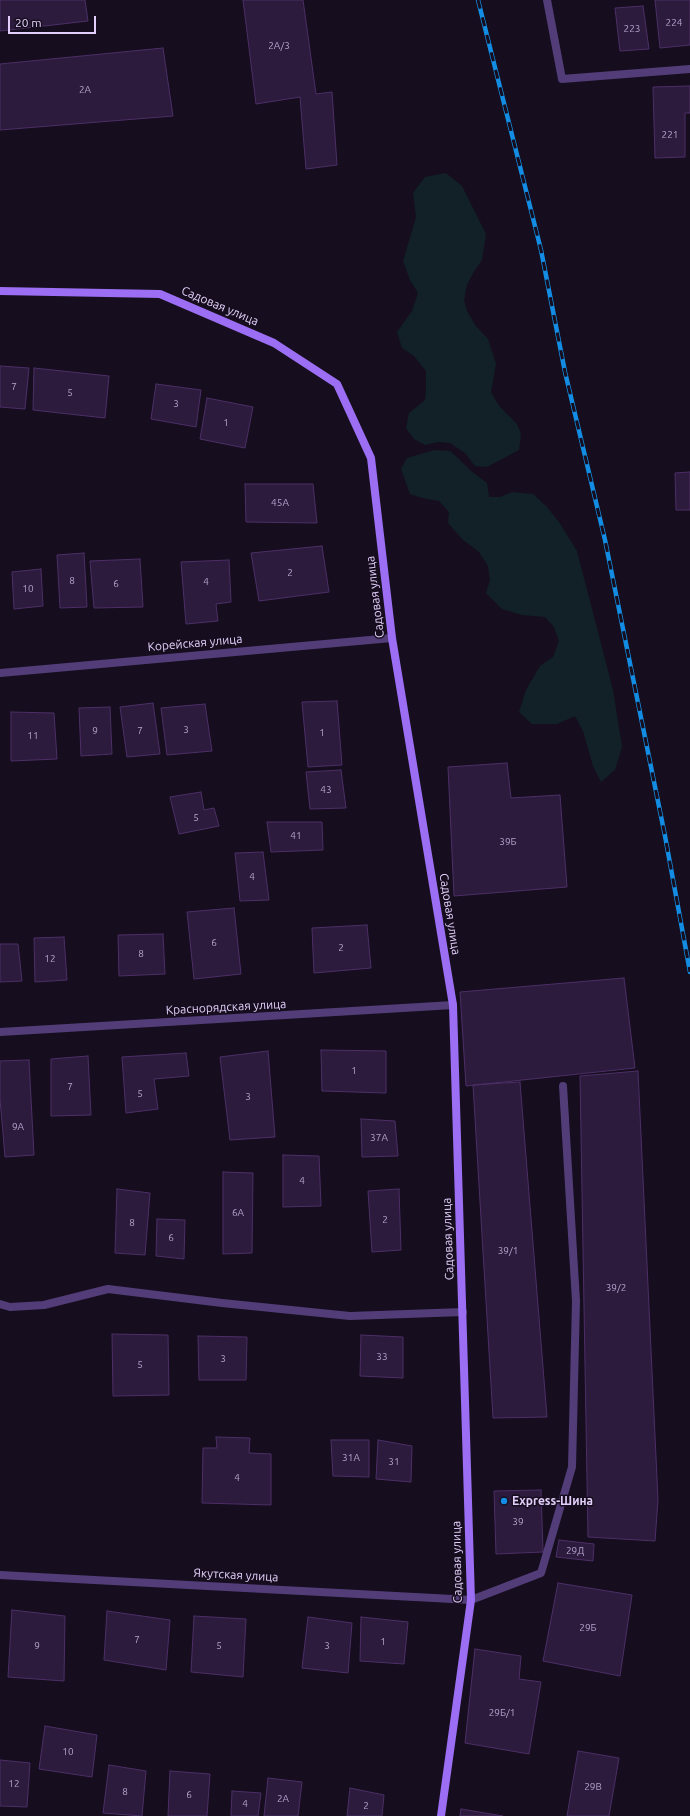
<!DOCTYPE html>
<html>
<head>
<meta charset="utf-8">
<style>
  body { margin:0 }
  #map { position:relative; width:690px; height:1816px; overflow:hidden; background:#160e1e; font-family:Ubuntu,sans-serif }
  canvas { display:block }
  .scale { position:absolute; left:8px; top:16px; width:88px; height:18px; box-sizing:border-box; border:2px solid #e2cffb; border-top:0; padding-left:5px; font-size:12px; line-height:14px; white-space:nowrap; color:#e2cffb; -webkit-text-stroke:3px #160e1e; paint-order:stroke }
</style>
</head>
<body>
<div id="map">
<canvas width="690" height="1816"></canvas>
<div class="scale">20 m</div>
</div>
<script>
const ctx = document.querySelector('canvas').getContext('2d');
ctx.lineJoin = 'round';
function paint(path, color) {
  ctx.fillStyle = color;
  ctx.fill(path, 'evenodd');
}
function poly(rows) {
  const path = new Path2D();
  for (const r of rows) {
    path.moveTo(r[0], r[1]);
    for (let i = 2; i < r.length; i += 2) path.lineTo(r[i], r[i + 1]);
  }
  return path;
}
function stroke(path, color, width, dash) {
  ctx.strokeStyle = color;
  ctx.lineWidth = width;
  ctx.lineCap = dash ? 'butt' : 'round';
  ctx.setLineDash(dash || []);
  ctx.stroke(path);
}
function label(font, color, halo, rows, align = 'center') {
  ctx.font = font + ' Ubuntu,sans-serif';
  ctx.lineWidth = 3;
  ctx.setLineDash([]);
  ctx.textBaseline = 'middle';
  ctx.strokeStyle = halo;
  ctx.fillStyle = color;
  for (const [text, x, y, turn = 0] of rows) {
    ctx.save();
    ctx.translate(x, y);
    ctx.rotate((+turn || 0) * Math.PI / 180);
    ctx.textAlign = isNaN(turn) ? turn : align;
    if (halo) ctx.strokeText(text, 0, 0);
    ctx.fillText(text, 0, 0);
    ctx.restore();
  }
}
paint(poly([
  [446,173,462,186,486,234,482,260,473,273,467,285,464,300,467,311,475,325,488,339,496,364,491,392,499,406,517,424,521,434,519,450,487,467,475,466,465,453,450,443,438,442,425,445,414,439,406,428,409,413,425,400,426,391,426,371,414,356,402,348,397,332,412,311,418,293,410,280,403,261,416,217,413,193,425,177],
  [434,450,450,451,459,459,471,471,487,483,489,497,500,497,512,492,533,494,546,506,559,522,577,551,613,690,622,747,615,770,601,782,593,766,583,731,575,716,557,724,532,724,519,712,526,690,540,666,553,657,559,641,554,627,545,617,522,615,502,609,486,593,490,580,488,566,479,552,462,539,448,523,449,512,439,501,422,498,410,494,401,469,407,458]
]), '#112127');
const building = poly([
  [0,0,85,0,88,21,0,31,0,0],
  [243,0,303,0,316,94,332,92,337,165,306,169,300,97,256,104,243,0],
  [655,0,690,0,690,45,660,48,655,0],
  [643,6,649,49,620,51,615,8,643,6],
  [163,48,173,116,0,130,0,64,163,48],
  [690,86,690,113,685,113,685,157,655,158,653,87,690,86],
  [0,366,29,368,25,409,0,407,0,366],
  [34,368,109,376,105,418,33,410,34,368],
  [156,384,201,390,196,427,151,419,156,384],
  [207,398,253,407,245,448,200,439,207,398],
  [690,472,690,510,676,510,675,473,690,472],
  [245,484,313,484,317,523,246,522,245,484],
  [322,546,329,592,259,601,251,553,322,546],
  [84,553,87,607,60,608,57,555,84,553],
  [140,559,143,607,94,608,90,561,140,559],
  [229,560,231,602,216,604,218,621,186,624,181,562,229,560],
  [41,569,43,606,14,609,12,572,41,569],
  [337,701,342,765,308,767,302,702,337,701],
  [153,703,160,754,127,757,120,707,153,703],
  [205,704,212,751,167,755,161,708,205,704],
  [110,707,112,754,81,756,79,708,110,707],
  [11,712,54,713,57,759,11,761,11,712],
  [507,763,511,798,560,795,567,887,454,896,448,767,507,763],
  [341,770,346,808,310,809,306,772,341,770],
  [201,792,204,810,214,808,219,826,179,834,170,797,201,792],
  [267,822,322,822,323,850,271,852,267,822],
  [263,852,269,900,240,901,235,853,263,852],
  [234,908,241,974,194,979,187,912,234,908],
  [367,925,371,968,314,973,312,928,367,925],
  [163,934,165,974,119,976,118,935,163,934],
  [64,937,67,980,35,982,34,938,64,937],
  [0,944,18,944,22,981,0,982,0,944],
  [624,978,635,1068,466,1086,460,992,624,978],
  [321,1050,386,1051,386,1093,322,1091,321,1050],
  [268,1051,275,1137,230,1140,220,1057,268,1051],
  [186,1053,189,1076,154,1079,158,1109,126,1113,122,1057,186,1053],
  [88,1056,91,1115,51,1116,51,1059,88,1056],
  [29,1060,34,1155,5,1157,0,1099,0,1061,29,1060],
  [638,1071,658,1500,655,1541,588,1537,580,1076,638,1071],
  [520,1082,547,1417,493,1418,473,1085,520,1082],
  [361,1119,395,1121,398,1156,362,1157,361,1119],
  [283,1155,319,1156,321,1206,283,1207,283,1155],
  [223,1172,253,1173,252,1253,223,1254,223,1172],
  [117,1189,150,1193,145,1255,115,1253,117,1189],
  [399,1189,401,1250,372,1252,368,1191,399,1189],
  [157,1219,185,1220,184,1259,156,1256,157,1219],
  [112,1334,168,1335,169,1395,113,1396,112,1334],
  [361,1335,403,1337,403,1378,360,1376,361,1335],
  [198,1336,247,1337,246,1380,199,1380,198,1336],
  [216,1437,250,1438,249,1453,271,1454,271,1505,202,1503,203,1448,217,1448,216,1437],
  [331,1440,369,1440,369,1477,333,1476,331,1440],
  [378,1440,412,1446,411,1482,376,1479,378,1440],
  [541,1490,543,1552,496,1554,494,1491,541,1490],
  [559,1540,594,1544,593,1561,556,1557,559,1540],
  [558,1583,632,1595,620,1676,543,1661,558,1583],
  [12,1610,65,1616,64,1681,8,1677,12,1610],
  [107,1611,170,1620,166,1670,104,1660,107,1611],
  [194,1616,246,1619,243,1677,191,1672,194,1616],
  [308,1617,352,1623,348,1673,302,1668,308,1617],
  [361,1617,408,1622,404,1664,360,1661,361,1617],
  [475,1649,521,1656,519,1679,541,1682,529,1754,465,1743,475,1649],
  [45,1726,97,1735,92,1777,39,1769,45,1726],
  [578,1751,619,1758,609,1816,567,1816,578,1751],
  [0,1760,30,1763,27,1807,0,1806,0,1760],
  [109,1765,146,1771,142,1816,103,1813,109,1765],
  [170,1771,210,1774,207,1816,168,1816,170,1771],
  [268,1778,302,1782,298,1816,264,1816,268,1778],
  [350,1788,384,1795,382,1816,347,1816,350,1788],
  [232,1791,261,1793,258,1816,231,1816,232,1791],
  [461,1809,503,1816,460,1816,461,1809]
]);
paint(building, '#2d1b3d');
stroke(building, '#4c2f67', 1);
stroke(poly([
  [471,1600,541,1573,572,1467,576,1301,563,1086]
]), '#523d79', 8);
stroke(poly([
  [547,0,562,79,690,69],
  [0,673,392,638],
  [0,1032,453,1005],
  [0,1304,10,1307,44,1305,108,1289,222,1303,350,1316,463,1312],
  [0,1575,471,1600]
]), '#523d79', 8);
stroke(poly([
  [0,291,160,294,274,343,337,384,371,458,392,638,453,1005,471,1600,441,1816]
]), '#9b6ef3', 8);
const rail = poly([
  [478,0,541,250,565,372,605,540,665,836,690,972]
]);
stroke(rail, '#138de3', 4.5);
stroke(rail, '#160e1e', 3, [9]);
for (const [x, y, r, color] of [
  [504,1501,4,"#138de3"]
]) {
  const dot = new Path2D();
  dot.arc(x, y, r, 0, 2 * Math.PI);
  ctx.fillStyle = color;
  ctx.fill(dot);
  stroke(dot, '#160e1e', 1.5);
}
label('10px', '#b5a2cc', null, [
  ["224",674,23],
  ["223",632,29],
  ["2А/3",279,46],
  ["2А",85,90],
  ["221",670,135],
  ["7",14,387],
  ["5",70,393],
  ["3",176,404],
  ["1",226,423],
  ["45А",280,503],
  ["2",290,573],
  ["8",72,581],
  ["4",206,582],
  ["6",116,584],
  ["10",28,589],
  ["3",186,730],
  ["9",95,731],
  ["7",140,731],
  ["1",322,733],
  ["11",33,736],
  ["43",326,790],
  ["5",196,818],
  ["41",296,836],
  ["39Б",508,842],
  ["4",252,877],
  ["6",214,943],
  ["2",341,948],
  ["8",141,954],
  ["12",50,959],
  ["1",354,1071],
  ["7",70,1087],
  ["5",140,1094],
  ["3",248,1097],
  ["9А",18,1127],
  ["37А",379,1138],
  ["4",302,1181],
  ["6А",238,1213],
  ["2",385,1220],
  ["8",132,1223],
  ["6",171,1238],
  ["39/1",508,1251],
  ["39/2",616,1288],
  ["33",382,1357],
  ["3",223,1359],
  ["5",140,1365],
  ["31А",351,1458],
  ["31",394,1462],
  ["4",237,1478],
  ["39",518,1522],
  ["29Д",575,1551],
  ["29Б",588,1628],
  ["7",137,1640],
  ["1",383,1642],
  ["9",37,1646],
  ["5",219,1646],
  ["3",327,1646],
  ["29Б/1",502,1713],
  ["10",68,1752],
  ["12",14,1784],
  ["29В",593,1787],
  ["8",125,1792],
  ["6",189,1795],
  ["2А",283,1799],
  ["4",245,1804],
  ["2",366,1806]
]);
label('12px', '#e2cffb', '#160e1e', [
  ["Садовая улица",220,306,23],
  ["Садовая улица",375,597,-97],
  ["Корейская улица",195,643,-5],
  ["Садовая улица",450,914,81],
  ["Краснорядская улица",226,1007,-3],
  ["Садовая улица",448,1239,-92],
  ["Садовая улица",457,1562,-91],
  ["Якутская улица",236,1575,3]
]);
label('bold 12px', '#e2cffb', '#160e1e', [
  ["Express-Шина",512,1501]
], 'left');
</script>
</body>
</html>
